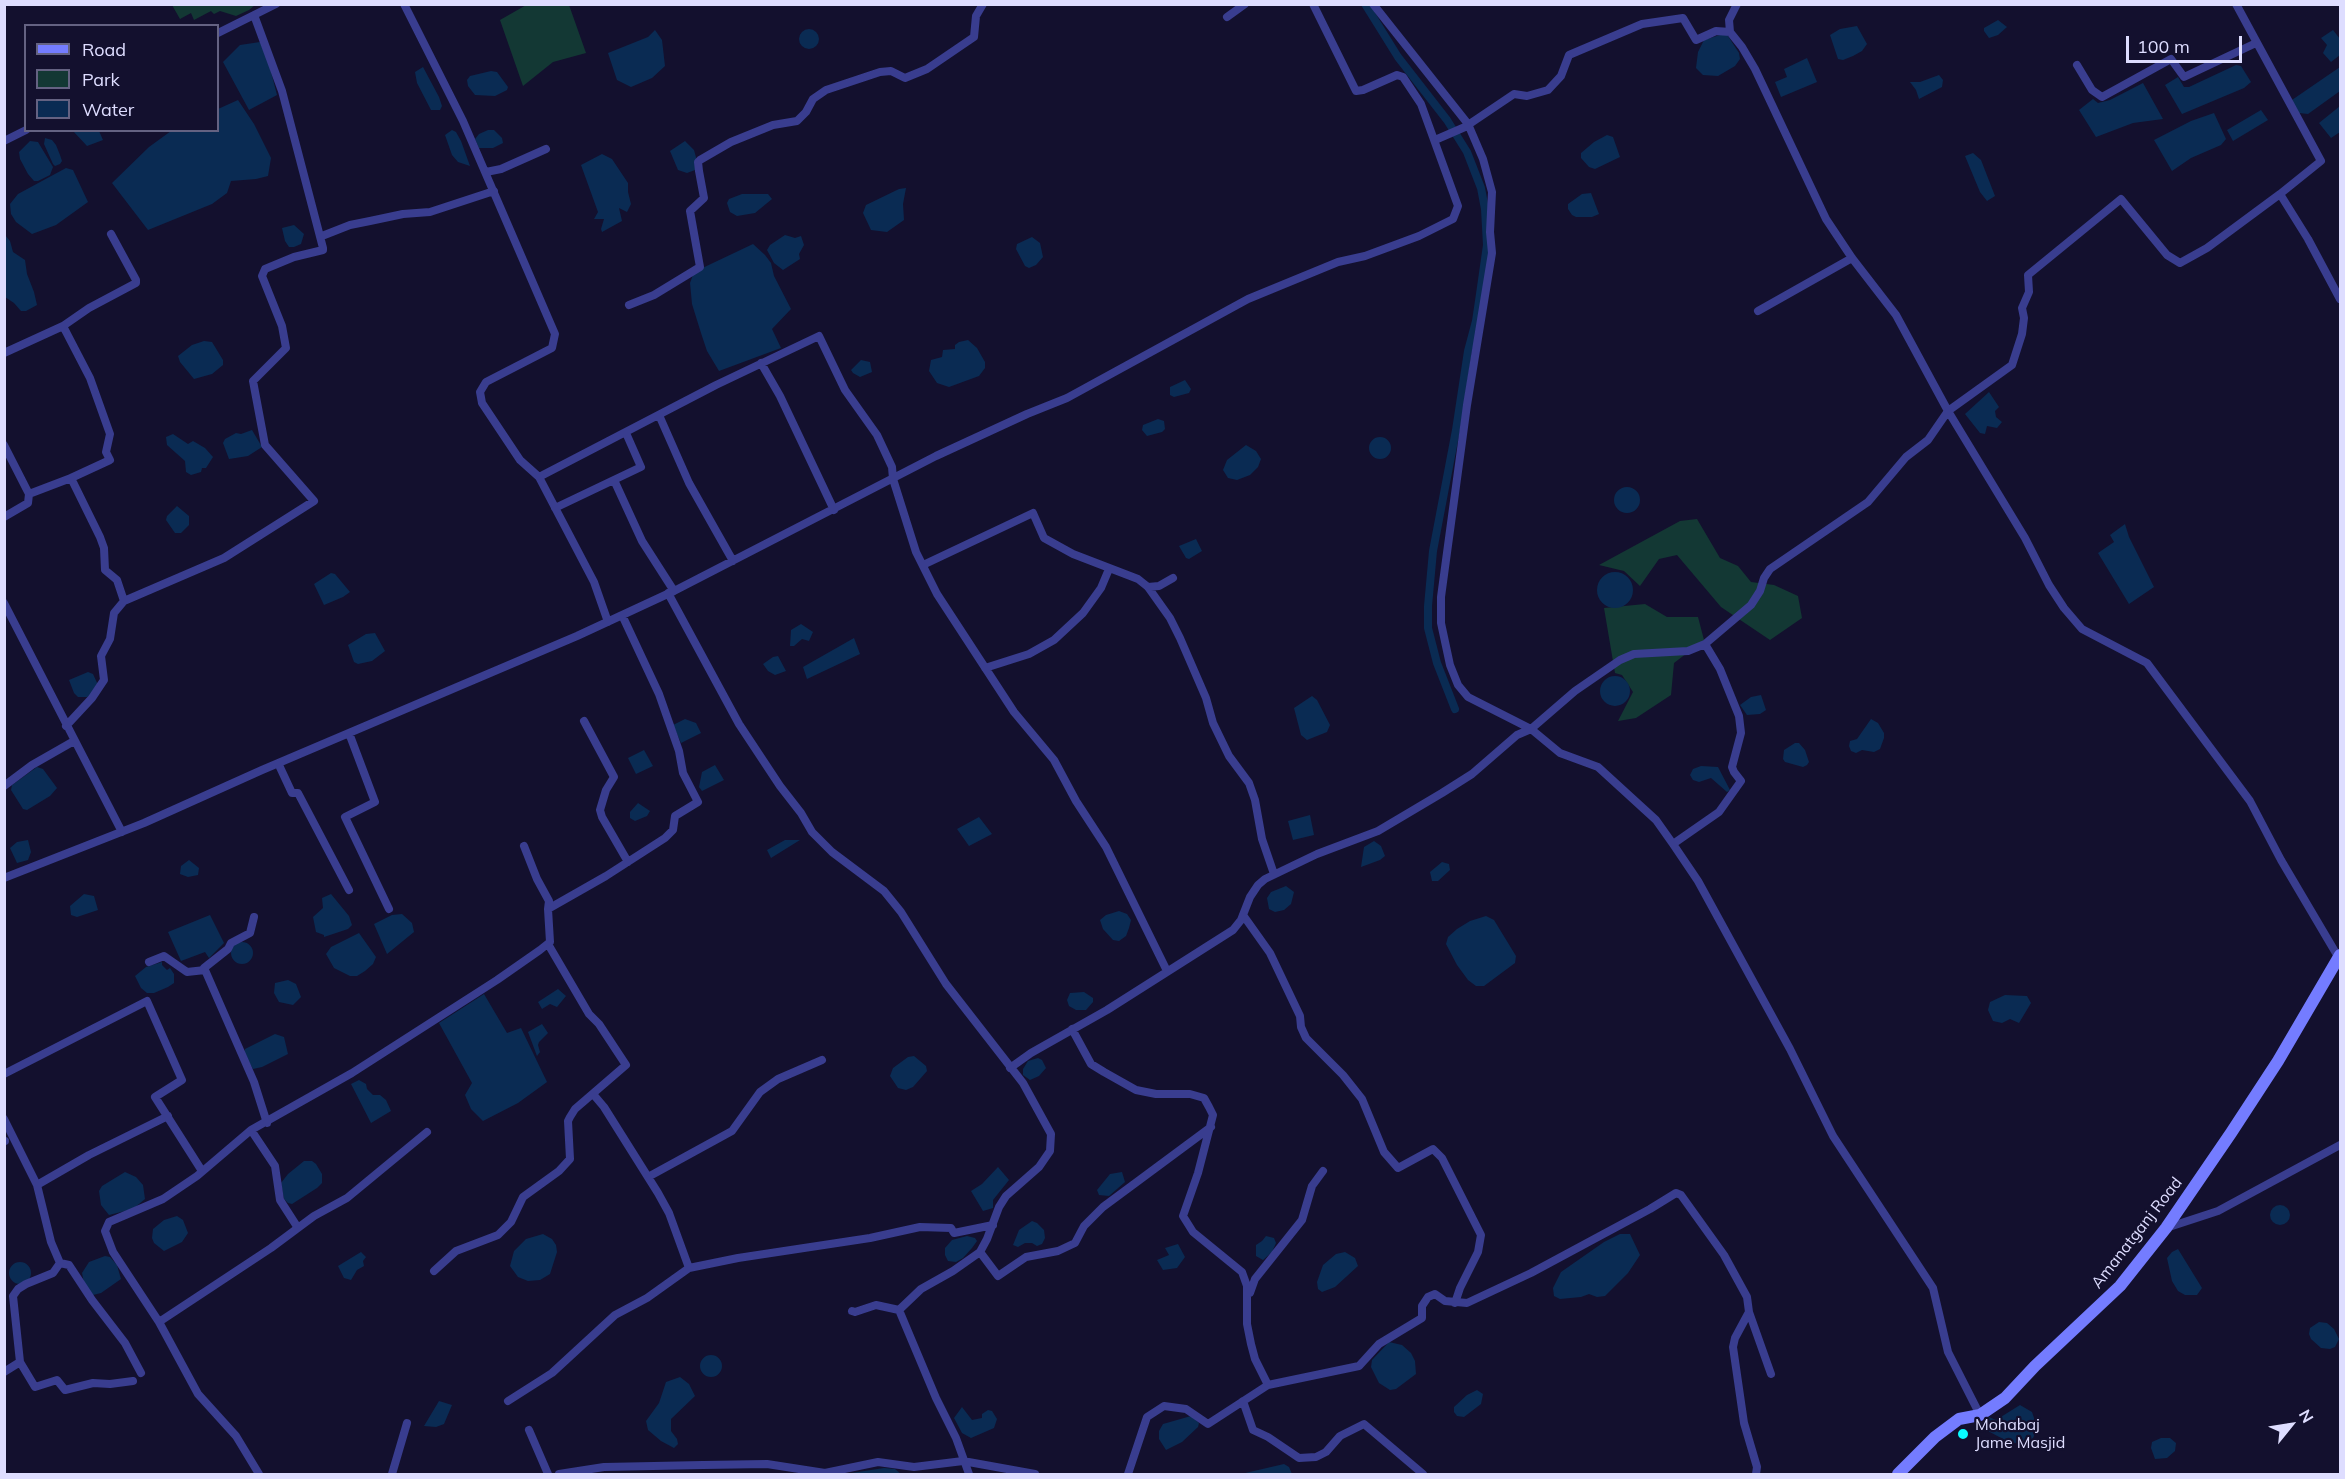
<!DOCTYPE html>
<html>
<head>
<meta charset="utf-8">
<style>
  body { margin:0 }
  #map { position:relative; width:2345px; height:1479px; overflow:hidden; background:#13102e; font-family:Mulish,sans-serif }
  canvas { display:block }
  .frame { position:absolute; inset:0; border:6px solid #deddff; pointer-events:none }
  .legend { position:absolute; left:24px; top:24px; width:195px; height:108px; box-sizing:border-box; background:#13102e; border:2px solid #646282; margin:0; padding:8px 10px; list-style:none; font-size:18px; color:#deddff }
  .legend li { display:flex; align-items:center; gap:12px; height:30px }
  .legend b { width:30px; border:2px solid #646282 }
  .north { position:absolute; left:2261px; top:1395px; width:60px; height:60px; -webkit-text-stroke:4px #13102e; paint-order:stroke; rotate:60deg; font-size:16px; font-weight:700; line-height:24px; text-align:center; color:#deddff }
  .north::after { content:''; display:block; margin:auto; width:21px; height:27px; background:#deddff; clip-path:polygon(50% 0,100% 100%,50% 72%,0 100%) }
  .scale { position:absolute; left:2126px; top:36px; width:116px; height:27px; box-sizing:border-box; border:3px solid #deddff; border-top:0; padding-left:8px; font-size:18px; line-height:21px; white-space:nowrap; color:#deddff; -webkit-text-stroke:4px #13102e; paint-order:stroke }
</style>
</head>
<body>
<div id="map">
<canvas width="2345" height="1479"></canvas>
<div class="frame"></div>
<ul class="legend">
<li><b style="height:8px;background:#747cff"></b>Road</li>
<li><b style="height:16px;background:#133834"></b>Park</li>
<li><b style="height:16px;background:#0a2b53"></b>Water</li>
</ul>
<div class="north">N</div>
<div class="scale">100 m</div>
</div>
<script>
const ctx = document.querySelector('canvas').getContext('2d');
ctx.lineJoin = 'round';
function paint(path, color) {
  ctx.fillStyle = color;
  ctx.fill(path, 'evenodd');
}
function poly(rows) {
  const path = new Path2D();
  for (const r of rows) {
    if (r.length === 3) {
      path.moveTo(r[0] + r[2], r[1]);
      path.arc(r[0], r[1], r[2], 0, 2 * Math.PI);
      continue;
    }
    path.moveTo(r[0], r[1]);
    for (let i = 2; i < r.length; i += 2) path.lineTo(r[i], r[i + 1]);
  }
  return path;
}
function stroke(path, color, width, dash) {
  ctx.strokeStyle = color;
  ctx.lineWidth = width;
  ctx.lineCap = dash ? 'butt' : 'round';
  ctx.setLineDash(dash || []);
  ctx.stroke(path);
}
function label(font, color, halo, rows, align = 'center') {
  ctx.font = font + ' Mulish,sans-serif';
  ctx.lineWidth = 4.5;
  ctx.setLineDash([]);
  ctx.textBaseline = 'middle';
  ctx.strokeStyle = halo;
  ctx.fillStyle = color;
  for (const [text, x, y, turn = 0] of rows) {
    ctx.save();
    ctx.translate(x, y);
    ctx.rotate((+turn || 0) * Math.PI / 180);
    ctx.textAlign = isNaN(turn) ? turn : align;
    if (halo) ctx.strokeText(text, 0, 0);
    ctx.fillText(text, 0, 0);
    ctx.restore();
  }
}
paint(poly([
  [528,4,569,5,586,53,553,62,523,86,500,20],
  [172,5,255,5,249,10,236,16,220,11,214,14,211,11,194,20,191,13,180,19],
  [1697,519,1720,558,1738,566,1751,582,1774,585,1798,596,1802,618,1770,640,1721,607,1677,555,1659,559,1640,586,1624,571,1599,565,1680,521],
  [1645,604,1667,617,1698,617,1704,640,1674,663,1671,695,1636,718,1618,721,1633,692,1622,675,1615,673,1604,608]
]), '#133834');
paint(poly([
  [1998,20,2007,27,1998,35,1989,38,1984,31,1984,28],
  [1857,26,1867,44,1862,51,1853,56,1843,60,1838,59,1830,35,1840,29],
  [809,39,10],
  [655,30,662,40,665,66,652,78,631,87,617,80,608,53,648,37],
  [2333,30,2340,39,2340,55,2331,62,2323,53,2327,45,2321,38],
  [1726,33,1739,53,1740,59,1735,66,1718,76,1703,75,1696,68,1698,52,1704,40],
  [260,42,269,64,277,95,249,110,223,62,240,45],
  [1807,58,1817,82,1781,97,1775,82,1787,77,1784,69],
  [2236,65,2241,66,2251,82,2244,88,2182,114,2165,85,2178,77,2184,87,2189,87],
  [423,67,439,97,442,106,440,110,431,110,417,83,415,72],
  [2340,67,2340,91,2308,114,2299,113,2289,102],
  [491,71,497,72,508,87,507,90,495,96,475,95,468,86,467,80,470,76],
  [1939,75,1943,80,1942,87,1919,99,1916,90,1910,82,1920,82],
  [2143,83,2163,119,2133,123,2096,137,2079,110,2093,99,2098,103,2110,100],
  [238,100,254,124,271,158,268,176,256,179,231,181,227,193,212,204,148,230,112,183,149,147,171,131,218,130,218,109],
  [2340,106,2340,132,2331,138,2319,123],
  [2261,110,2268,120,2233,141,2227,130],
  [2214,113,2226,139,2221,145,2191,158,2172,171,2154,140,2191,121],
  [452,130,456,132,461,141,470,166,458,162,452,155,445,135],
  [488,130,494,130,502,138,503,143,493,148,479,148,475,139,479,134],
  [73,131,99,131,103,140,87,146],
  [1607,135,1613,137,1620,157,1595,169,1589,167,1581,158,1581,153,1594,142],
  [45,138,52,140,56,145,60,155,62,161,60,164,55,166,53,164,44,144],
  [30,141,38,142,53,167,50,175,38,181,34,181,28,174,20,159,19,152],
  [685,141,694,150,697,161,695,170,687,173,678,170,670,151],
  [1973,153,1981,160,1995,196,1987,201,1980,192,1965,156],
  [602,154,612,159,628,183,628,192,631,204,627,212,619,208,622,221,602,232,601,229,604,219,594,219,598,212,581,165],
  [66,168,73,170,88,202,56,225,32,234,16,222,11,214,10,204,18,194],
  [906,188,903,204,904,220,887,232,871,230,863,213,866,205,899,189],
  [1591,193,1599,214,1592,217,1576,217,1572,215,1568,209,1568,204,1582,194],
  [742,194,768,194,772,199,755,213,737,216,730,212,727,203,729,199],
  [294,225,304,234,301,244,294,247,289,247,285,241,282,228],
  [5,235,10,241,13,252,25,260,27,274,34,292,37,305,26,311,21,311,14,303,5,297],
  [785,235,795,238,801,236,804,245,799,254,800,259,783,270,774,263,767,250,770,245],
  [1032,237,1040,243,1043,257,1036,265,1029,268,1025,266,1016,249,1017,244],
  [753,244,765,255,771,263,774,276,791,309,772,329,781,348,719,371,707,351,701,333,692,304,690,283,694,272],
  [968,340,977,348,985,362,985,368,979,376,949,387,937,383,929,371,931,360,942,357,943,350,955,349,955,345,959,342],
  [204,341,212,342,223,360,223,365,212,374,194,379,180,362,178,356,192,345],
  [861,360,870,362,872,372,860,377,853,373,851,370],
  [1185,380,1191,389,1189,393,1174,397,1170,395,1170,387],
  [1989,392,1999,407,1995,411,1996,417,2002,422,1997,428,1987,426,1985,434,1980,433,1965,414],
  [1158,419,1164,421,1165,429,1162,432,1147,436,1142,430,1143,425],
  [252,430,262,447,248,456,229,459,223,443,225,439,236,433,241,434],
  [173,434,188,444,193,441,205,448,213,457,206,468,202,468,201,472,191,475,186,472,185,461,167,445,166,437],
  [1380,448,11],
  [1246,445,1256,451,1261,459,1258,467,1250,475,1237,480,1228,478,1223,470,1227,460],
  [1627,500,13],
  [177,506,189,516,189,525,181,533,175,533,166,520,167,516],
  [2125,524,2129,537,2154,587,2129,604,2098,553,2114,542,2110,535],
  [1196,539,1202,551,1189,559,1186,558,1179,546],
  [1615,590,18],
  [331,573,335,574,350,592,343,597,324,605,314,584],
  [801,624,813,632,809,641,802,639,794,646,790,646,791,630],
  [375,633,385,651,372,661,358,664,354,662,348,645,366,634],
  [854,638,860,654,807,679,803,667],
  [778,656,786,671,775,675,768,671,763,664,773,657],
  [88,672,93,674,98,685,91,695,87,697,78,697,74,693,69,680],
  [1615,691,15],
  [1761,695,1766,710,1760,714,1747,715,1740,705,1751,697],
  [1312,696,1317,700,1330,725,1327,732,1307,740,1301,735,1294,708],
  [685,719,696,723,701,733,681,743,673,725],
  [1871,719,1878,723,1884,733,1884,738,1880,749,1874,752,1862,750,1856,753,1851,751,1849,746,1850,741,1857,739],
  [1795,743,1799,743,1805,750,1809,762,1807,765,1803,767,1785,762,1783,759,1784,750],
  [644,750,653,766,636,774,628,758],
  [715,765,724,780,702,791,699,787,702,772],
  [1701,766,1718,767,1730,790,1727,792,1711,778,1699,782,1693,780,1690,775,1693,769],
  [37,767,43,769,57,788,50,796,27,810,23,809,11,790,12,785],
  [638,803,650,811,647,816,635,821,630,818,630,812],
  [1310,815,1314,835,1293,840,1288,821],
  [979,817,992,834,969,846,957,829],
  [28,840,31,852,28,860,17,863,10,848,17,842],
  [785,840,800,840,771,858,767,850],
  [1374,841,1381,846,1385,856,1380,860,1361,867,1364,847],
  [189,860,199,868,198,875,188,877,180,874,181,866],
  [1442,862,1449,864,1450,870,1438,881,1432,881,1430,872],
  [1286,886,1294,892,1291,904,1284,910,1275,912,1269,909,1267,898,1271,892],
  [84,894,94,896,98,910,77,917,71,915,70,906],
  [331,894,349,916,352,925,348,929,324,937,324,935,316,932,313,917,323,908,322,898],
  [1119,911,1127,914,1131,920,1129,928,1126,936,1119,941,1113,940,1103,929,1100,920,1106,915],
  [402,914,412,923,414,932,387,954,374,924,392,915],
  [210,915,224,943,209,958,205,952,181,961,168,932],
  [1486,916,1494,920,1516,956,1515,963,1484,986,1476,986,1468,980,1457,965,1446,944,1448,937,1457,929,1470,921],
  [359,933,376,957,373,964,365,971,357,976,350,976,334,968,326,954,331,947],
  [242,953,11],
  [162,962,162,965,167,970,170,968,174,974,174,983,168,987,154,993,147,993,141,988,135,976,146,967],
  [288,980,296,984,301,997,293,1005,279,1002,274,993,275,983],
  [558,989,566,996,557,1007,550,1004,542,1009,538,1002],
  [1084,992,1093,998,1093,1002,1086,1010,1076,1010,1069,1006,1067,1000,1070,993],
  [484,994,507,1033,521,1028,547,1082,518,1103,483,1121,471,1109,465,1095,472,1083,439,1023],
  [2005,995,2027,996,2031,1003,2019,1023,2010,1019,2002,1023,1993,1021,1988,1010,1990,1002],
  [542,1024,548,1033,539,1042,538,1045,540,1052,537,1056,528,1032],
  [275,1034,284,1037,288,1054,262,1067,253,1069,244,1054,245,1049],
  [914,1056,926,1066,927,1071,913,1087,906,1090,898,1088,890,1076,893,1068,908,1057],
  [1038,1058,1042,1060,1046,1068,1039,1076,1030,1080,1023,1075,1023,1069,1028,1061],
  [359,1080,366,1084,367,1089,373,1095,380,1095,386,1100,391,1111,371,1123,351,1084],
  [304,1161,312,1161,316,1164,322,1174,322,1183,317,1188,292,1204,288,1203,284,1199,281,1183,288,1174],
  [998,1167,1009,1180,993,1200,993,1208,983,1211,971,1191,982,1184],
  [125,1172,136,1177,143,1185,145,1199,133,1209,109,1215,101,1205,99,1191,102,1186],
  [1122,1172,1125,1182,1109,1196,1099,1195,1097,1190,1110,1174],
  [2280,1215,10],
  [177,1216,183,1220,188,1233,182,1242,164,1251,154,1243,152,1238,153,1229,164,1220],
  [1032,1221,1037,1223,1044,1230,1045,1238,1042,1244,1037,1246,1032,1243,1025,1243,1018,1247,1013,1245,1019,1230],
  [543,1234,552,1239,556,1245,557,1252,550,1274,540,1280,528,1281,518,1277,510,1266,514,1251,526,1239],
  [1620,1234,1630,1234,1640,1255,1628,1273,1605,1296,1597,1297,1589,1294,1581,1297,1560,1299,1554,1296,1553,1288,1561,1272,1604,1242],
  [967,1236,975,1238,977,1241,972,1248,963,1258,956,1262,948,1261,945,1255,945,1248,952,1240],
  [1266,1236,1274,1238,1276,1243,1272,1252,1263,1260,1256,1256,1256,1245,1262,1241],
  [1178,1244,1185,1257,1177,1268,1163,1270,1157,1260,1169,1255,1165,1248],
  [2178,1249,2202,1288,2197,1295,2185,1295,2178,1291,2172,1281,2167,1258,2172,1252],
  [361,1252,366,1257,363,1261,364,1266,357,1270,351,1280,344,1278,338,1266],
  [1345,1252,1355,1258,1358,1266,1335,1287,1322,1292,1318,1289,1317,1282,1323,1265,1336,1254],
  [105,1256,110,1257,117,1265,121,1279,101,1293,93,1295,84,1283,82,1273,89,1262],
  [20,1273,11],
  [2319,1322,2327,1323,2334,1329,2339,1339,2335,1347,2330,1349,2321,1348,2311,1339,2309,1334,2310,1328],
  [1389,1342,1402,1345,1411,1353,1415,1361,1416,1374,1396,1389,1390,1390,1379,1383,1371,1367,1372,1360],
  [711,1366,11],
  [680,1377,689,1384,695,1396,671,1419,671,1431,677,1439,678,1444,674,1448,661,1441,648,1430,646,1421,659,1403,666,1382],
  [1477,1390,1483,1394,1481,1404,1464,1417,1457,1416,1454,1412,1454,1407,1467,1395],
  [439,1401,452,1405,444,1424,436,1427,424,1426],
  [2020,1405,2032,1412,2034,1418,2035,1433,2031,1444,2022,1445,2005,1440,1988,1431,1983,1423,1984,1419,1989,1417,1996,1420],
  [962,1407,972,1420,982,1418,982,1414,988,1410,992,1411,997,1419,994,1428,971,1438,962,1433,954,1418],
  [1191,1416,1199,1423,1198,1427,1182,1442,1166,1450,1159,1439,1159,1431,1163,1424],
  [2161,1438,2170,1438,2176,1443,2175,1451,2167,1458,2155,1459,2151,1448,2152,1442],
  [1284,1464,1289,1467,1292,1474,1241,1474],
  [884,1468,895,1469,901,1474,845,1474]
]), '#0a2b53');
stroke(poly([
  [1365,4,1398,57,1447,120,1467,152,1481,188,1485,209,1487,245,1480,294,1476,321,1468,351,1456,430,1433,551,1428,606,1428,628,1437,663,1455,709]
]), '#0a2b53', 8);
stroke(poly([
  [404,4,463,121,555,334,552,348,486,382,480,392,482,403,520,460,539,477,594,582,608,622],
  [1373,4,1468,124,1483,159,1492,192,1490,232,1492,253,1467,405,1441,597,1441,623,1450,665,1458,685,1468,697,1531,729,1560,753,1598,767,1656,820,1673,844,1698,881,1790,1049,1833,1136,1933,1288,1948,1352,1980,1415],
  [2236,4,2321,161,2280,194,2308,239,2340,299],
  [1227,17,1245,4],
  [218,33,276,4],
  [2077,65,2092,90,2102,97,2171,59,2184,77,2256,43],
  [1435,140,1465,127,1514,94,1527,96,1548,90,1561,76,1569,55,1642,24,1683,18,1696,40,1716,31,1730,32],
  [4,141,26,130],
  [486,172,501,169,546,149],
  [2280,194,2207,248,2180,263,2167,255,2121,199,2028,275,2029,292,2022,308,2024,318,2022,334,2012,365,1948,411,2025,538,2049,585,2064,608,2082,629,2147,663,2250,801,2281,860,2340,960],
  [322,236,350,225,370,221,403,214,430,212,494,191],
  [629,305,654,295,700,267,690,211,704,198,699,171,698,162,700,160,731,142,773,125,797,121,806,112,813,99,826,90,880,72,891,71,905,78,927,69,974,37,976,16,983,4],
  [1758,311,1852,258],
  [63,326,90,378,110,434,106,452,110,460,71,478],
  [4,353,63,326,89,308,136,283,136,280,111,234],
  [761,363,780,396,834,510],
  [659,415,689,483,733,561],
  [4,445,29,494,28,503,4,517],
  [539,477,716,385,819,336,845,390,877,435,892,467,893,479,916,552,937,594,1014,712,1054,760,1076,801,1106,847,1167,971],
  [614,480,642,541,674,591],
  [29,494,71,478,100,537,104,548,105,570,117,580,124,601],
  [555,508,641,467,626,433],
  [923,565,1033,513,1044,538,1073,554,1138,579,1148,587,1170,618,1180,638,1206,698,1213,723,1229,756,1249,783,1255,800,1262,839,1274,874],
  [1148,587,1159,586,1173,578],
  [668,593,739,724,780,786,801,813,812,832,832,852,884,891,901,912,946,984,1023,1083,1051,1134,1050,1151,1039,1167,1006,1196,999,1207,987,1239,980,1252,953,1271,921,1289,899,1310,876,1305,855,1312,852,1311],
  [4,603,122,832],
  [985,668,1029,654,1054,640,1083,613,1101,588,1109,569],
  [584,721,614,777,606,790,600,810,602,817,628,862],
  [66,726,92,698,104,680,101,656,110,639,114,613,124,601,224,558,314,501,265,445,253,381,286,348,282,326,262,276,265,269,294,257,323,250,323,248,282,91,254,15],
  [349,733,375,802,345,817,389,909],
  [278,763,292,793,298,793,349,890],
  [4,786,32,765,74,741],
  [1673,844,1719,812,1741,781,1734,772,1732,767,1741,733,1739,716,1720,669,1705,644],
  [524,846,537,879,549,901,548,909],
  [4,878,144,823,262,770,577,636,674,591,936,456,1027,414,1067,398,1248,299,1338,262,1365,256,1419,236,1453,219,1458,206,1421,104,1403,77,1397,75,1363,90,1356,91,1313,4],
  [1243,915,1270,953,1300,1016,1301,1027,1306,1038,1343,1075,1362,1099,1384,1152,1398,1168,1433,1149,1442,1158,1481,1235,1478,1252,1460,1288,1455,1303],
  [149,962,164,956,187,972,205,970,254,1082,267,1123],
  [204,968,228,949,231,943,250,933,254,917],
  [1072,1029,1091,1064,1104,1072,1136,1090,1156,1094,1190,1094,1204,1098,1209,1107,1213,1115,1198,1173,1183,1216,1193,1232,1242,1272,1247,1286,1247,1324,1251,1344,1255,1359,1268,1385],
  [1010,1068,1031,1053,1107,1010,1233,930,1241,920,1250,897,1258,885,1265,879,1317,854,1378,831,1442,793,1472,774,1517,735,1531,729,1575,691,1620,660,1634,654,1688,651,1705,644,1751,605,1760,591,1764,578,1770,569,1868,502,1906,457,1928,440,1948,411,1896,315,1852,258,1826,219,1755,69,1742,47,1730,32,1729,20,1737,4],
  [4,1074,147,1001,182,1080,155,1097,202,1171],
  [593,1094,604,1107,658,1193,669,1213,689,1268],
  [4,1119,37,1185,51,1242,60,1263,53,1273,26,1284,18,1289,13,1296,20,1362,4,1372],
  [251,1130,275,1166,280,1200,298,1228],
  [4,1141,5,1141],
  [648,1177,732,1131,760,1092,778,1079,822,1060],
  [37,1185,89,1155,168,1116],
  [2166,1228,2218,1211,2340,1145],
  [980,1252,998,1276,1026,1257,1058,1251,1075,1243,1084,1226,1103,1207,1211,1127],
  [60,1263,69,1265,92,1300,125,1343,141,1373],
  [434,1271,456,1251,498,1235,511,1222,523,1197,559,1171,570,1159,568,1121,570,1117,575,1109,626,1065,599,1024,589,1014,548,944],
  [1250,1293,1255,1279,1302,1220,1312,1186,1323,1171],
  [899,1310,936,1398,956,1438,969,1474],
  [1749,1312,1771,1374],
  [159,1322,271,1248,314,1216,347,1198,427,1132],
  [20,1362,35,1387,57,1380,65,1390,93,1383,110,1384,133,1381],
  [508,1401,552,1373,615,1315,647,1298,689,1268,738,1258,870,1238,920,1227,951,1228,954,1233,993,1225],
  [1243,1401,1253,1430,1268,1437,1299,1458,1316,1457,1326,1452,1340,1436,1364,1424,1423,1474],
  [529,1430,548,1474],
  [259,1474,236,1436,198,1394,159,1322,113,1252,105,1231,109,1222,163,1199,197,1176,251,1130,352,1073,497,980,540,950,550,942,548,909,606,876,665,838,673,830,675,816,698,802,683,773,679,751,659,694,622,615],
  [392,1474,407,1423],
  [559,1474,604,1467,703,1465,767,1464,825,1473,878,1462,914,1467,963,1461,1035,1474],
  [1128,1474,1147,1417,1164,1406,1186,1409,1208,1424,1268,1385,1359,1366,1379,1344,1422,1318,1422,1306,1428,1297,1435,1294,1445,1301,1467,1303,1531,1273,1650,1209,1676,1193,1681,1195,1724,1255,1747,1297,1749,1312,1735,1338,1733,1347,1744,1423,1757,1467,1756,1474]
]), '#393d8f', 8);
stroke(poly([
  [1898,1474,1935,1437,1959,1419,1980,1415,2005,1398,2035,1366,2120,1286,2166,1228,2231,1133,2278,1061,2340,955]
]), '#747cff', 12);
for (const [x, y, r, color] of [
  [1963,1434,6,"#09fbff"]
]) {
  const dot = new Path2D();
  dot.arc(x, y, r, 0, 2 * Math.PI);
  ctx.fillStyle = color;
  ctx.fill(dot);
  stroke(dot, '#13102e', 2);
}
label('16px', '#deddff', '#13102e', [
  ["Amanatganj Road",2137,1233,-52]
]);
label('16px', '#deddff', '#13102e', [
  ["Mohabaj",1975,1425],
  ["Jame Masjid",1975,1443]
], 'left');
</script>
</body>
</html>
